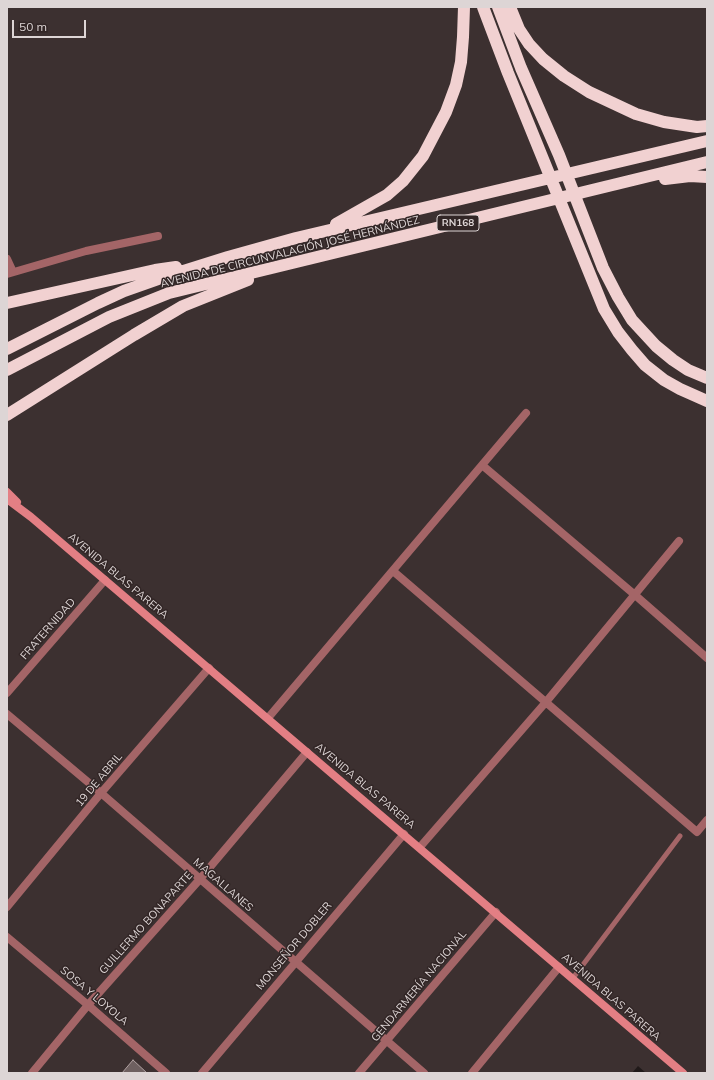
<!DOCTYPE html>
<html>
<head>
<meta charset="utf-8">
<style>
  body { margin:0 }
  #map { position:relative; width:714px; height:1080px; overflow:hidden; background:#3c3030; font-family:Mulish,sans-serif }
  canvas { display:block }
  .frame { position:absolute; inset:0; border:8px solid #ddd5d5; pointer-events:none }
  .scale { position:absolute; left:12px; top:20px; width:74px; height:18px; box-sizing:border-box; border:2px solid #ddd5d5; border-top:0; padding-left:5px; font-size:12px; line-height:14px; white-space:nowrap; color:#ddd5d5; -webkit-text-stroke:3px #322626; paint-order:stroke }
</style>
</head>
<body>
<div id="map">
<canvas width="714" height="1080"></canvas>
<div class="frame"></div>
<div class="scale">50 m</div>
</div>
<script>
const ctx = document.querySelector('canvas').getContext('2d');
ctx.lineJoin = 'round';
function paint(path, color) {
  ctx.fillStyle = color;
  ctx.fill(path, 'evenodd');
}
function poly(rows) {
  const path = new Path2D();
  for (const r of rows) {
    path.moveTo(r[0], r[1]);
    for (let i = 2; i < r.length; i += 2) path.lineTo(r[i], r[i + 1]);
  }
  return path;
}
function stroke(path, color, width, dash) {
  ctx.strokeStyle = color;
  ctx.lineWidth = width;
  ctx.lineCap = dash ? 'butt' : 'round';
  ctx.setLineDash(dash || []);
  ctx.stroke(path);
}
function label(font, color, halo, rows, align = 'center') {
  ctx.font = font + ' Mulish,sans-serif';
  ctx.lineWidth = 3;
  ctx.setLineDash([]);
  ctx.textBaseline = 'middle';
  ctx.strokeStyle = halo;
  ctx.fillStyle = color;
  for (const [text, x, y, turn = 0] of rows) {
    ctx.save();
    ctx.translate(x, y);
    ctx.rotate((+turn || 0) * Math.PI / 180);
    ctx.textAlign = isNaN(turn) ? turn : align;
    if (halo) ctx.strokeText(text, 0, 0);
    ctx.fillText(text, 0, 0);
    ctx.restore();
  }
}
paint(poly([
  [638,1066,646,1073,632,1073]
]), '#0007');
const building = poly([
  [133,1060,147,1073,122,1073,133,1060]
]);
paint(building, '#6e6060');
stroke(building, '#b0a1a1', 1);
stroke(poly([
  [573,978,680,836]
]), '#a46567', 5);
stroke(poly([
  [7,259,13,272],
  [7,274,86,251,158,236],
  [482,465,635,595,707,658],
  [393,571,697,832,707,820],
  [7,693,105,580],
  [7,714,101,793,424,1073],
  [268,718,526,413],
  [420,847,546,702,679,541],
  [7,907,101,793,209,668],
  [7,937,88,1005,166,1073],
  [32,1073,88,1005,200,879,307,752],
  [202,1073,404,834],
  [359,1073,496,912],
  [472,1073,559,967]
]), '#a46567', 8);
stroke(poly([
  [7,492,17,502],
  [7,499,31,517,683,1073]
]), '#e37f84', 8);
stroke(poly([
  [483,7,508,73,604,309,618,332,632,350,645,365,664,380,680,389,707,401],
  [498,7,521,68,559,155,603,268,618,297,632,320,656,346,673,360,688,370,707,378],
  [510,7,519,29,529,44,543,59,564,76,589,92,636,114,664,122,697,127,707,126],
  [665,179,690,176,707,177],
  [336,224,387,195,403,181,423,156,446,112,456,85,461,62,463,37,464,7],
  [7,303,155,270,176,267],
  [7,349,98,303,124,291,158,279,228,257,296,238,707,141],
  [7,370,109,317,169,293,707,162],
  [7,415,134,335,183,306,248,280]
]), '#f1d1d1', 12);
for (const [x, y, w] of [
  [458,223,42]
]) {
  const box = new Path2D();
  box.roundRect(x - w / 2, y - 8, w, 16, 3);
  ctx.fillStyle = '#322626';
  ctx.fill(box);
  stroke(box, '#ddd5d5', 1);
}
label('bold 10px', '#ddd5d5', null, [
  ["RN168",458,223]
]);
label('11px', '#ddd5d5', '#322626', [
  ["AVENIDA DE CIRCUNVALACIÓN JOSÉ HERNÁNDEZ",290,252,-14],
  ["AVENIDA BLAS PARERA",118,576,40],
  ["FRATERNIDAD",48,629,-49],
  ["19 DE ABRIL",99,780,-50],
  ["AVENIDA BLAS PARERA",365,786,40],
  ["MAGALLANES",223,885,41],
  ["GUILLERMO BONAPARTE",146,923,-48],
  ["MONSEÑOR DOBLER",294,946,-50],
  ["GENDARMERÍA NACIONAL",419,986,-50],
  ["SOSA Y LOYOLA",94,996,40],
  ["AVENIDA BLAS PARERA",611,997,41]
]);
</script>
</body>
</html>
